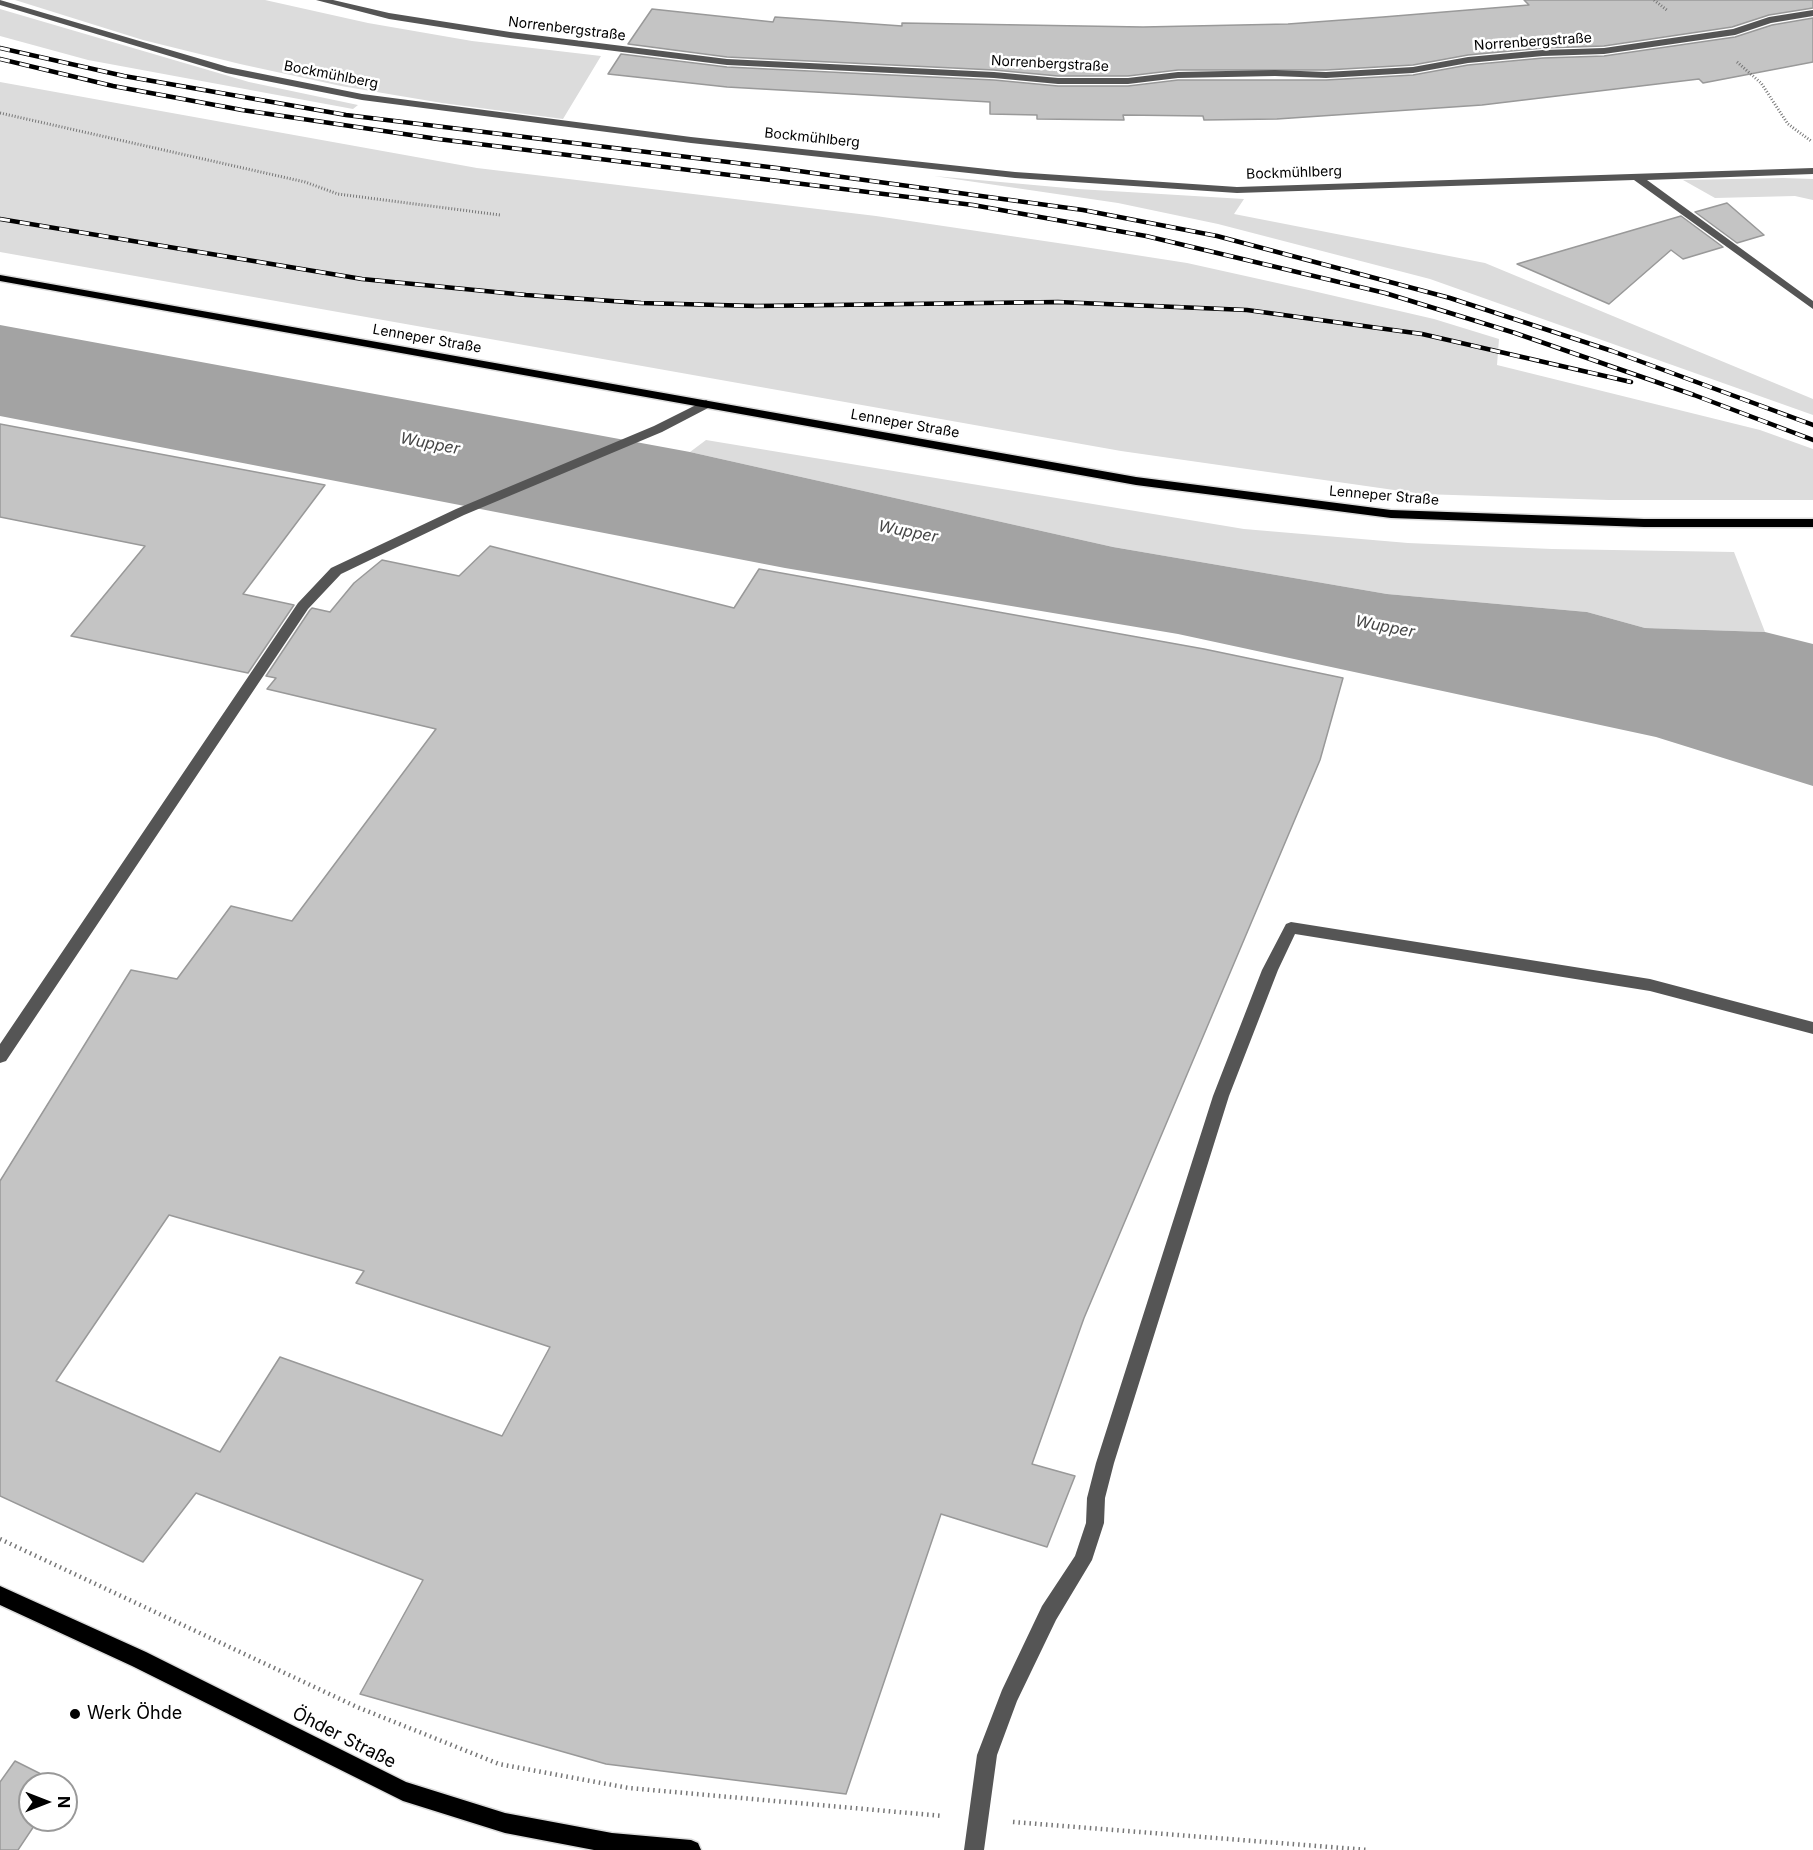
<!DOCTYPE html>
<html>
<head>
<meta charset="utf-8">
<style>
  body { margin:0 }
  #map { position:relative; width:1813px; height:1850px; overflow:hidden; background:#fff; font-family:Inter,sans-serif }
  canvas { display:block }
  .north { position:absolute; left:18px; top:1772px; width:60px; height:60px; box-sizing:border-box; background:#fff; border:2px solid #999; border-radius:50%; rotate:90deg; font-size:16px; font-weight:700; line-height:24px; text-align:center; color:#000 }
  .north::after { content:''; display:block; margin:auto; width:21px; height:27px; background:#000; clip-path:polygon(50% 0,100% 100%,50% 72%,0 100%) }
</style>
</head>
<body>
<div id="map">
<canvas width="1813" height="1850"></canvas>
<div class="north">N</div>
</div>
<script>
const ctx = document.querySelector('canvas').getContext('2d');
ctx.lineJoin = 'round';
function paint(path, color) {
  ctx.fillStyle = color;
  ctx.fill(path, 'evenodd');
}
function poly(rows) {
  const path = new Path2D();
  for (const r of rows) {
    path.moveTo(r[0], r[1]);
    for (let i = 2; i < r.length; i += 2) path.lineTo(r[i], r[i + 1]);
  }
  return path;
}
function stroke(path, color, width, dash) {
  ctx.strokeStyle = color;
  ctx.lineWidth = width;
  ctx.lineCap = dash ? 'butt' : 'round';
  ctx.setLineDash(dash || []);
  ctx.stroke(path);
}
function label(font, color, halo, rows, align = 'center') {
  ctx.font = font + ' Inter,sans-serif';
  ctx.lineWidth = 5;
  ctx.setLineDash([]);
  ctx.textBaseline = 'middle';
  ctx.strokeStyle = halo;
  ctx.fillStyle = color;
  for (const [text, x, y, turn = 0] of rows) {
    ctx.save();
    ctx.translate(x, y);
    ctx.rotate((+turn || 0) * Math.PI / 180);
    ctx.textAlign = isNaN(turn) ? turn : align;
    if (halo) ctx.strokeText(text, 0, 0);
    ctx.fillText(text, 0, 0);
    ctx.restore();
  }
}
paint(poly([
  [15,0,265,0,368,23,472,41,601,56,563,119,442,103,341,86,240,64,143,40],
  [0,9,249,82,358,105,353,109,88,60,0,36],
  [0,82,477,168,876,216,1078,246,1187,263,1313,291,1434,319,1499,339,1497,365,1760,430,1813,449,1813,500,1609,500,1422,494,1121,451,0,252],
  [934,176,1078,189,1244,199,1234,214,1485,263,1813,399,1813,415,1430,279,1218,224,1118,203],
  [1783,178,1813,179,1813,200,1795,196,1715,198,1683,180],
  [706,440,1244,529,1408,543,1552,549,1734,552,1765,632,1645,628,1587,612,1387,594,1113,547,690,452]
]), '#dcdcdc');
paint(poly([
  [0,325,690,452,1113,547,1387,594,1587,612,1645,628,1765,632,1813,644,1813,786,1656,737,1178,634,785,568,0,416]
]), '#a3a3a3');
const building = poly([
  [1524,0,1813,0,1813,8,1769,15,1732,27,1604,46,1543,48,1468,55,1413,65,1326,70,1178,70,1128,76,1058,76,994,70,727,57,628,44,652,9,773,22,775,17,902,26,902,23,1143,27,1288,24,1383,17,1529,5,1524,0],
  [1813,18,1813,62,1703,83,1699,79,1482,105,1277,119,1204,120,1203,116,1123,115,1124,120,1037,119,1037,115,990,114,990,102,727,87,608,74,621,54,727,67,994,80,1058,86,1128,86,1178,80,1326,80,1413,75,1468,65,1543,58,1604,56,1735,37,1772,25,1813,18],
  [1727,203,1764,235,1737,243,1695,212,1727,203],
  [1681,216,1723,247,1683,259,1671,250,1609,304,1517,264,1681,216],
  [0,424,325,485,243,594,294,605,248,673,71,636,145,546,0,517,0,424],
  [490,546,734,608,759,569,1204,649,1343,678,1320,760,1084,1318,1032,1464,1075,1476,1047,1547,941,1514,846,1794,606,1764,360,1694,423,1580,196,1493,143,1562,0,1496,0,1181,131,970,177,979,231,906,292,921,436,729,267,689,276,678,266,676,310,610,312,608,330,612,354,583,382,560,459,576,490,546],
  [169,1215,364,1271,356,1283,550,1347,502,1436,280,1357,220,1452,56,1381,169,1215],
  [15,1761,61,1784,30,1784,30,1820,38,1820,18,1850,0,1850,0,1782,15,1761]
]);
paint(building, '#c4c4c4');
stroke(building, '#999', 1.5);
const major = poly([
  [0,275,1136,477,1391,510,1644,519,1813,519,1813,527,1644,527,1391,518,1136,485,0,281,0,275],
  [0,1586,146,1652,406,1782,505,1813,612,1833,691,1840,698,1843,701,1850,594,1850,505,1833,403,1801,132,1666,0,1605,0,1586]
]);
stroke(major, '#dbdbdb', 3);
stroke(poly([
  [1654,0,1668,11],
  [1737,62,1761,83,1788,124,1811,141],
  [0,113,305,182,338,194,500,215]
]), '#777', 3, [1, 2]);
stroke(poly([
  [0,1539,357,1707,499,1764,629,1788,943,1816],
  [1013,1822,1368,1850]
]), '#777', 4.5, [1.5, 4]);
paint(poly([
  [0,0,228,67,362,94,691,137,1015,172,1237,187,1813,168,1813,174,1647,180,1813,301,1813,309,1634,180,1237,193,1015,178,691,143,362,100,226,73,0,5,0,0],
  [316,0,333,0,389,13,510,32,727,59,994,72,1058,78,1128,78,1178,72,1275,70,1326,72,1413,67,1468,57,1543,50,1604,48,1733,29,1769,17,1813,10,1813,16,1771,23,1735,35,1604,54,1543,56,1468,63,1413,73,1326,78,1275,76,1178,78,1128,84,1058,84,994,78,727,65,510,38,389,19,316,0],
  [706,400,712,404,710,407,662,432,464,515,341,574,308,609,6,1061,0,1063,0,1044,298,603,331,568,456,509,654,426,706,400],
  [1291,922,1650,979,1813,1022,1813,1034,1650,991,1295,934,1278,970,1229,1096,1114,1463,1105,1498,1104,1523,1092,1560,1056,1620,1017,1701,997,1755,984,1850,964,1850,977,1755,1002,1690,1042,1606,1075,1556,1086,1523,1087,1498,1096,1463,1213,1096,1262,970,1286,924,1291,922]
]), '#555');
paint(major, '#000');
const rail = poly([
  [0,48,124,76,346,115,777,168,1083,210,1217,236,1450,298,1612,351,1813,425],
  [0,59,113,86,242,110,438,139,973,205,1146,236,1385,293,1515,333,1694,395,1813,440],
  [0,219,362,279,526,295,641,303,757,306,1058,302,1247,310,1422,334,1631,382]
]);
stroke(rail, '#000', 4.5);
stroke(rail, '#fff', 3, [10]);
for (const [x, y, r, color] of [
  [75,1714,6,"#000"]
]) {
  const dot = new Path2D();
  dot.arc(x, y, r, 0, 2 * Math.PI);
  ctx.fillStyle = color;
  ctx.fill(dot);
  stroke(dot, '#fff', 2);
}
label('14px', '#000', '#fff', [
  ["Norrenbergstraße",567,29,7],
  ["Norrenbergstraße",1533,42,-4],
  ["Norrenbergstraße",1050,64,3],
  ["Bockmühlberg",331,75,11],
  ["Bockmühlberg",812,138,6],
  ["Bockmühlberg",1294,173,-2],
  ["Lenneper Straße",427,339,10],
  ["Lenneper Straße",905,424,10],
  ["Lenneper Straße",1384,496,5]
]);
label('italic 16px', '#444', '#fff', [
  ["Wupper",430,444,11],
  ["Wupper",908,532,11],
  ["Wupper",1385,627,11]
]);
label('18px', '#000', '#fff', [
  ["Werk Öhde",87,1714]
], 'left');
label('18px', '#000', '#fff', [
  ["Öhder Straße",344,1738,27]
]);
</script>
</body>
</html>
